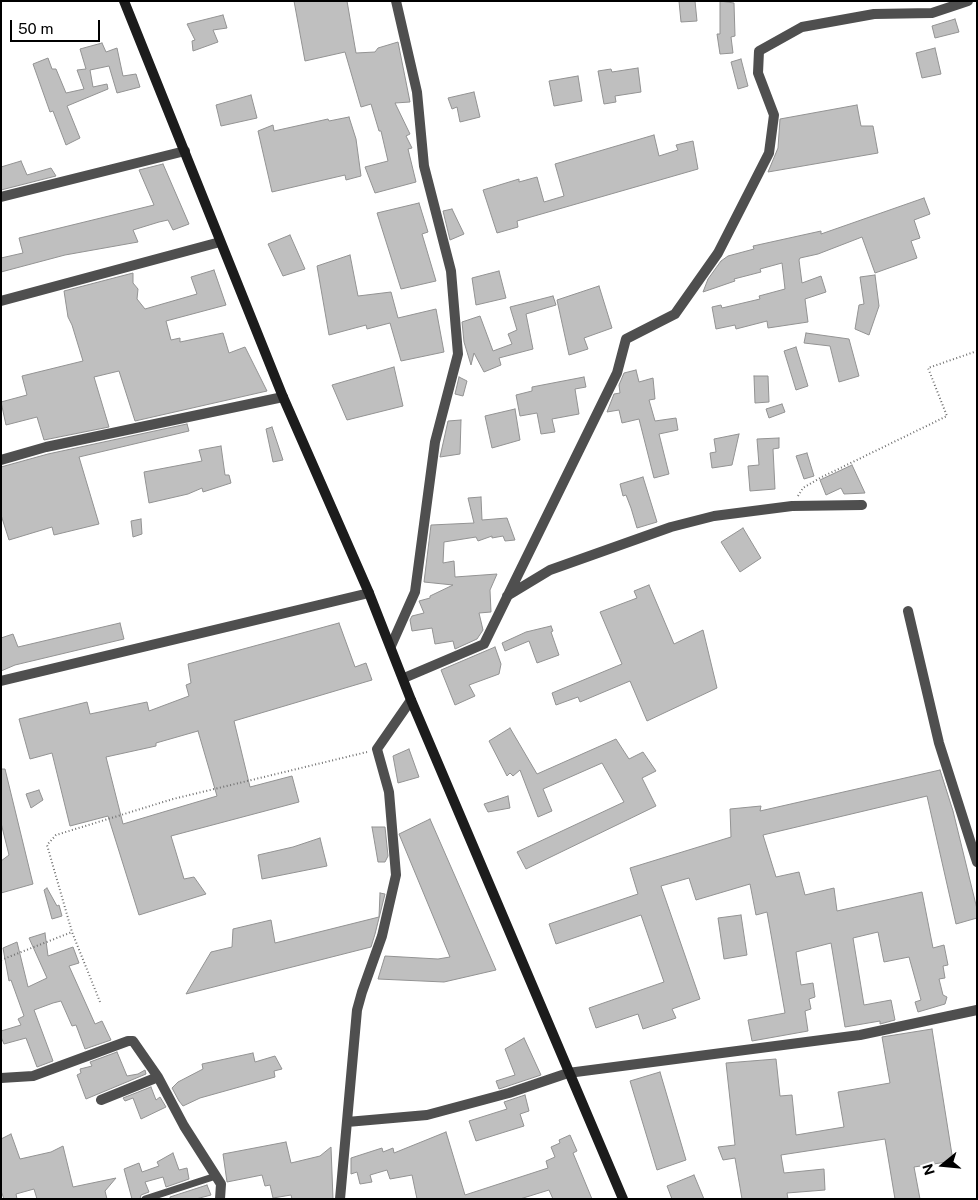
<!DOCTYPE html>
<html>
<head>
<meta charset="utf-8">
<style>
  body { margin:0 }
  #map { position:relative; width:978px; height:1200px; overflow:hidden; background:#fff; font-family:"Public Sans",sans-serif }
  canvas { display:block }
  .frame { position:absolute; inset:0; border:2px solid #000; pointer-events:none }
  .north { position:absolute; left:918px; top:1140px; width:50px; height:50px; -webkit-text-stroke:4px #fff; paint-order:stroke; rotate:253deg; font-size:14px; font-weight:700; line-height:20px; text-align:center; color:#000 }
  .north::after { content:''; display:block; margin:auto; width:18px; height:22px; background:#000; clip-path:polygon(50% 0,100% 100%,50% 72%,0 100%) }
  .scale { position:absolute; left:10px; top:20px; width:90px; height:22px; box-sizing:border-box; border:2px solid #000; border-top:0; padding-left:6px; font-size:15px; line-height:18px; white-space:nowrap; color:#000; -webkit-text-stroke:4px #fff; paint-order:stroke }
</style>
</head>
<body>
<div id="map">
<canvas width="978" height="1200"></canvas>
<div class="frame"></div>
<div class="north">N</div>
<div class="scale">50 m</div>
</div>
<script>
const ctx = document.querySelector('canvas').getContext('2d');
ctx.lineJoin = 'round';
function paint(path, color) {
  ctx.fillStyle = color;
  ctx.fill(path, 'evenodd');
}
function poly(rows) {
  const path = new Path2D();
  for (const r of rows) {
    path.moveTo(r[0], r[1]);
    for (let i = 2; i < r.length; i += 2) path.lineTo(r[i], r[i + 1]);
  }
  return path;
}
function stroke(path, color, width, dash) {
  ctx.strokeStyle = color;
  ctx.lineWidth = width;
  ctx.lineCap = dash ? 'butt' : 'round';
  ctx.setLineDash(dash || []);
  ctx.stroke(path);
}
const building = poly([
  [294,1,347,1,356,53,375,52,378,48,398,42,410,102,395,103,410,134,406,136,412,148,408,149,416,182,375,193,365,167,388,161,381,131,379,131,371,104,361,107,345,52,305,61,294,1],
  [679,1,695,1,697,21,681,22,679,1],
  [720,1,734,3,735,36,731,37,733,53,720,54,717,34,720,34,720,1],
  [223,15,227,28,213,30,218,42,193,51,192,41,195,40,187,24,223,15],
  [955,19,959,32,935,38,932,26,955,19],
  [102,43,106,52,117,48,123,76,136,74,140,87,117,93,109,66,90,70,93,87,107,84,108,89,67,106,80,138,66,145,53,111,50,112,33,64,48,58,52,69,56,69,66,93,84,89,77,70,86,69,80,49,102,43],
  [935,48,941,74,922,78,916,53,935,48],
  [741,59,748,86,738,89,731,62,741,59],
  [638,68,641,92,615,96,616,102,604,104,598,71,611,69,612,72,638,68],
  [578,76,582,101,554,106,549,81,578,76],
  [474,92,480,117,460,122,457,107,452,109,448,98,474,92],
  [251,95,257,118,221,126,216,105,251,95],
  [857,105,861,126,873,126,878,153,768,172,778,148,780,119,857,105],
  [349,117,356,139,361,176,346,180,345,175,272,192,258,131,273,125,274,131,328,119,329,121,349,117],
  [654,135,659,156,678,150,676,145,693,141,698,169,517,221,518,227,497,233,483,190,519,179,519,182,537,177,544,202,564,196,555,164,654,135],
  [21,161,27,175,51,168,56,176,1,190,1,167,21,161],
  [163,164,189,224,173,230,168,220,159,222,133,230,138,242,65,255,1,272,1,258,23,253,19,238,154,205,139,170,163,164],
  [924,198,930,214,914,220,920,238,911,241,917,258,875,273,862,237,818,254,800,258,799,260,802,283,821,276,826,292,805,299,808,322,768,328,767,321,736,329,735,325,716,329,712,307,721,305,722,308,760,299,759,296,785,289,782,263,760,269,761,272,734,279,735,281,703,292,708,279,721,261,728,256,754,249,753,246,821,231,821,234,924,198],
  [419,203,428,232,422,234,436,281,401,289,377,213,419,203],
  [452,209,464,234,450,240,443,211,452,209],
  [290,235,305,269,283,276,268,244,290,235],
  [350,255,358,296,391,292,398,318,436,309,444,352,401,361,390,323,367,329,366,325,329,335,317,266,350,255],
  [214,270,226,305,166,321,171,340,180,338,180,342,223,333,229,353,245,347,267,391,135,421,119,371,94,377,109,427,44,440,37,417,6,425,1,402,27,395,22,376,83,361,72,325,68,317,64,291,133,273,133,283,138,289,137,299,145,309,197,294,191,277,214,270],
  [499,271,506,298,476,305,472,278,499,271],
  [875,275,879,306,869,335,855,329,859,305,864,304,860,277,875,275],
  [599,286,612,328,584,338,588,349,569,355,557,300,599,286],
  [553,296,556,305,526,314,533,349,499,358,501,365,484,372,474,353,471,365,464,342,462,322,480,316,493,351,512,344,508,334,517,330,510,307,553,296],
  [806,333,849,339,859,376,839,382,830,346,804,343,806,333],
  [796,347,808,386,796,390,784,351,796,347],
  [394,367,403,406,347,420,332,385,394,367],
  [636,370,639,382,653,378,655,399,649,400,655,421,676,418,678,430,659,434,669,474,654,478,639,419,622,423,619,410,607,412,614,394,620,393,619,385,624,373,636,370],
  [754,376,768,376,769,402,755,403,754,376],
  [459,377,467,381,463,396,455,394,459,377],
  [584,377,586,387,575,389,579,414,552,419,555,432,541,434,537,413,520,416,516,395,532,391,532,387,584,377],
  [782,404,785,412,769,418,766,409,782,404],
  [515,409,520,440,492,448,485,416,515,409],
  [461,420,460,454,440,457,448,421,461,420],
  [187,424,189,431,79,457,99,524,54,535,52,527,9,540,1,515,1,467,48,454,187,424],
  [272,427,283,460,273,462,266,429,272,427],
  [739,434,732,465,712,468,710,453,716,452,714,439,739,434],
  [779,438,779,448,773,449,775,489,750,491,748,466,759,465,757,439,779,438],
  [221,446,225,475,229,475,231,483,203,492,202,488,188,494,149,503,144,472,202,461,199,450,221,446],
  [807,453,814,476,804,479,796,456,807,453],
  [852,465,865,493,844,494,841,488,826,495,820,480,852,465],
  [643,477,657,522,637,528,631,508,626,495,623,496,620,484,643,477],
  [481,497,482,520,507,518,515,540,505,541,503,536,492,538,492,536,478,541,476,537,444,542,443,563,454,561,455,577,497,574,490,590,491,612,479,613,483,630,477,639,455,649,453,641,435,644,432,628,412,631,410,620,412,616,424,613,419,601,430,598,430,596,453,585,424,582,431,525,474,523,468,498,481,497],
  [141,519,142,534,133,537,131,521,141,519],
  [743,528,761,558,740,572,721,542,743,528],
  [649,585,674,644,703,630,717,688,647,721,630,681,580,702,578,697,556,705,552,693,622,664,600,612,637,598,634,591,649,585],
  [120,623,124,639,15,665,1,671,1,638,13,634,18,647,120,623],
  [339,623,355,667,366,663,372,680,234,721,250,787,292,776,299,802,171,836,184,879,194,877,206,894,139,915,108,816,70,826,52,753,30,759,19,719,87,702,90,714,147,702,149,711,189,696,186,685,191,683,188,664,339,623],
  [198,731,217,796,123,824,106,757,156,746,156,743,198,731],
  [551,626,553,631,551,632,559,655,537,663,529,641,505,651,502,643,526,632,551,626],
  [495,647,501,664,499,674,469,685,475,696,455,705,441,670,495,647],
  [510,728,537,774,616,739,629,759,643,752,656,771,642,778,656,806,526,869,517,852,624,802,602,763,543,789,552,811,538,817,520,770,513,776,510,773,507,776,489,741,510,728],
  [409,749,419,777,398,783,393,756,409,749],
  [1,769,5,769,33,884,1,893,1,861,9,855,1,823,1,769],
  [940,770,953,811,977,909,977,918,956,924,927,796,763,835,776,877,799,872,805,895,834,888,837,911,922,892,933,948,944,945,948,965,943,966,945,978,939,979,943,995,947,997,945,1004,918,1012,915,1002,921,1000,909,957,884,962,878,932,853,938,864,1005,891,1000,895,1020,880,1024,880,1021,845,1027,831,943,796,952,801,985,813,983,815,997,809,999,811,1009,805,1011,808,1031,752,1041,748,1020,785,1013,767,912,756,915,750,884,696,900,689,878,661,886,700,999,672,1009,676,1018,643,1029,638,1014,596,1028,589,1008,664,982,641,915,556,944,549,924,638,894,630,868,731,837,730,809,761,806,760,811,940,770],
  [39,790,43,800,31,808,26,794,39,790],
  [508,796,510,808,488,812,484,804,508,796],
  [430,819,496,970,444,982,378,979,385,956,438,959,450,957,399,834,430,819],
  [372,827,385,827,388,856,385,862,378,862,372,827],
  [320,838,327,866,262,879,258,855,293,847,320,838],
  [47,888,57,906,59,905,62,916,52,919,44,890,47,888],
  [380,893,385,894,375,934,371,947,186,994,211,952,232,947,233,929,271,920,275,943,379,917,380,893],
  [741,915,747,955,724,959,718,918,741,915],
  [45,933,48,956,73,947,79,963,69,966,95,1024,102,1021,111,1040,85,1049,76,1025,72,1026,61,1001,53,1003,34,1010,53,1061,37,1067,26,1038,4,1044,1,1037,1,1031,21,1025,18,1019,24,1016,11,980,9,981,3,948,17,942,28,987,47,978,29,938,45,933],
  [932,1029,953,1161,914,1167,920,1199,895,1199,885,1139,781,1155,784,1173,824,1169,825,1190,787,1193,788,1199,742,1199,735,1158,723,1160,718,1147,735,1145,726,1063,776,1059,780,1096,792,1095,796,1135,844,1127,838,1092,890,1083,882,1037,932,1029],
  [524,1038,541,1075,499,1089,496,1081,515,1075,505,1049,524,1038],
  [117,1052,127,1076,138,1074,145,1070,146,1074,86,1099,77,1075,81,1073,80,1069,92,1066,90,1062,117,1052],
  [253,1053,255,1062,275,1056,282,1069,274,1071,275,1077,200,1098,183,1106,179,1101,172,1088,178,1082,203,1069,202,1064,253,1053],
  [660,1072,686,1160,657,1170,630,1081,660,1072],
  [151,1087,156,1100,160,1097,166,1107,141,1119,133,1098,125,1101,123,1098,151,1087],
  [525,1095,529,1111,520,1114,524,1126,476,1141,469,1121,507,1109,504,1102,525,1095],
  [446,1132,465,1195,548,1168,546,1161,555,1157,551,1147,560,1143,559,1140,570,1135,577,1151,573,1153,592,1199,553,1199,549,1190,520,1199,417,1199,412,1175,390,1179,387,1170,370,1175,372,1182,360,1184,357,1172,351,1174,351,1158,382,1148,383,1152,393,1148,394,1153,446,1132],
  [11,1134,20,1159,51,1152,63,1146,73,1187,116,1178,105,1191,107,1199,37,1199,34,1189,16,1194,17,1199,4,1199,1,1191,1,1139,11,1134],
  [286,1142,291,1163,320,1156,331,1147,333,1199,292,1199,291,1195,273,1198,270,1185,265,1186,262,1175,227,1182,223,1154,286,1142],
  [173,1153,179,1170,187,1168,189,1179,166,1187,163,1177,145,1182,149,1192,141,1195,140,1199,132,1199,124,1169,139,1163,142,1172,159,1166,157,1162,173,1153],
  [694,1175,704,1199,672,1199,667,1186,694,1175],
  [207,1185,211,1195,196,1199,170,1199,170,1197,207,1185]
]);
paint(building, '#bfbfbf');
stroke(building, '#939393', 1);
stroke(poly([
  [798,496,803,488,822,477,947,416,928,368,977,351],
  [1,960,72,932],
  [100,1002,72,932,47,845,56,835,173,799,367,752]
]), '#717171', 2, [1, 2.5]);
stroke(poly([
  [145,1199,216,1176]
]), '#4f4f4f', 7);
stroke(poly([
  [1,197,185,151],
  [1,301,220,242],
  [1,460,46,447,283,397],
  [507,596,550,570,671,527,714,516,792,506,862,505],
  [908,611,939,743,977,862],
  [391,646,415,592,435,442,458,354,451,271,424,166,417,92,396,1],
  [404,678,484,644,617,373,626,339,675,314,718,253,769,153,774,115,758,73,759,51,802,27,874,14,932,13,968,1],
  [1,681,369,593],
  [1,1078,33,1076,128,1041,133,1041,158,1077,184,1126,221,1184,220,1199],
  [101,1100,158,1077],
  [347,1122,427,1115,509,1093,568,1073,860,1035,977,1010],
  [340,1199,357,1010,362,992,382,936,396,875,389,792,377,749,411,700]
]), '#4f4f4f', 10);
stroke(poly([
  [124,1,283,397,369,593,411,700,623,1199]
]), '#1c1c1c', 10);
</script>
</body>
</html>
